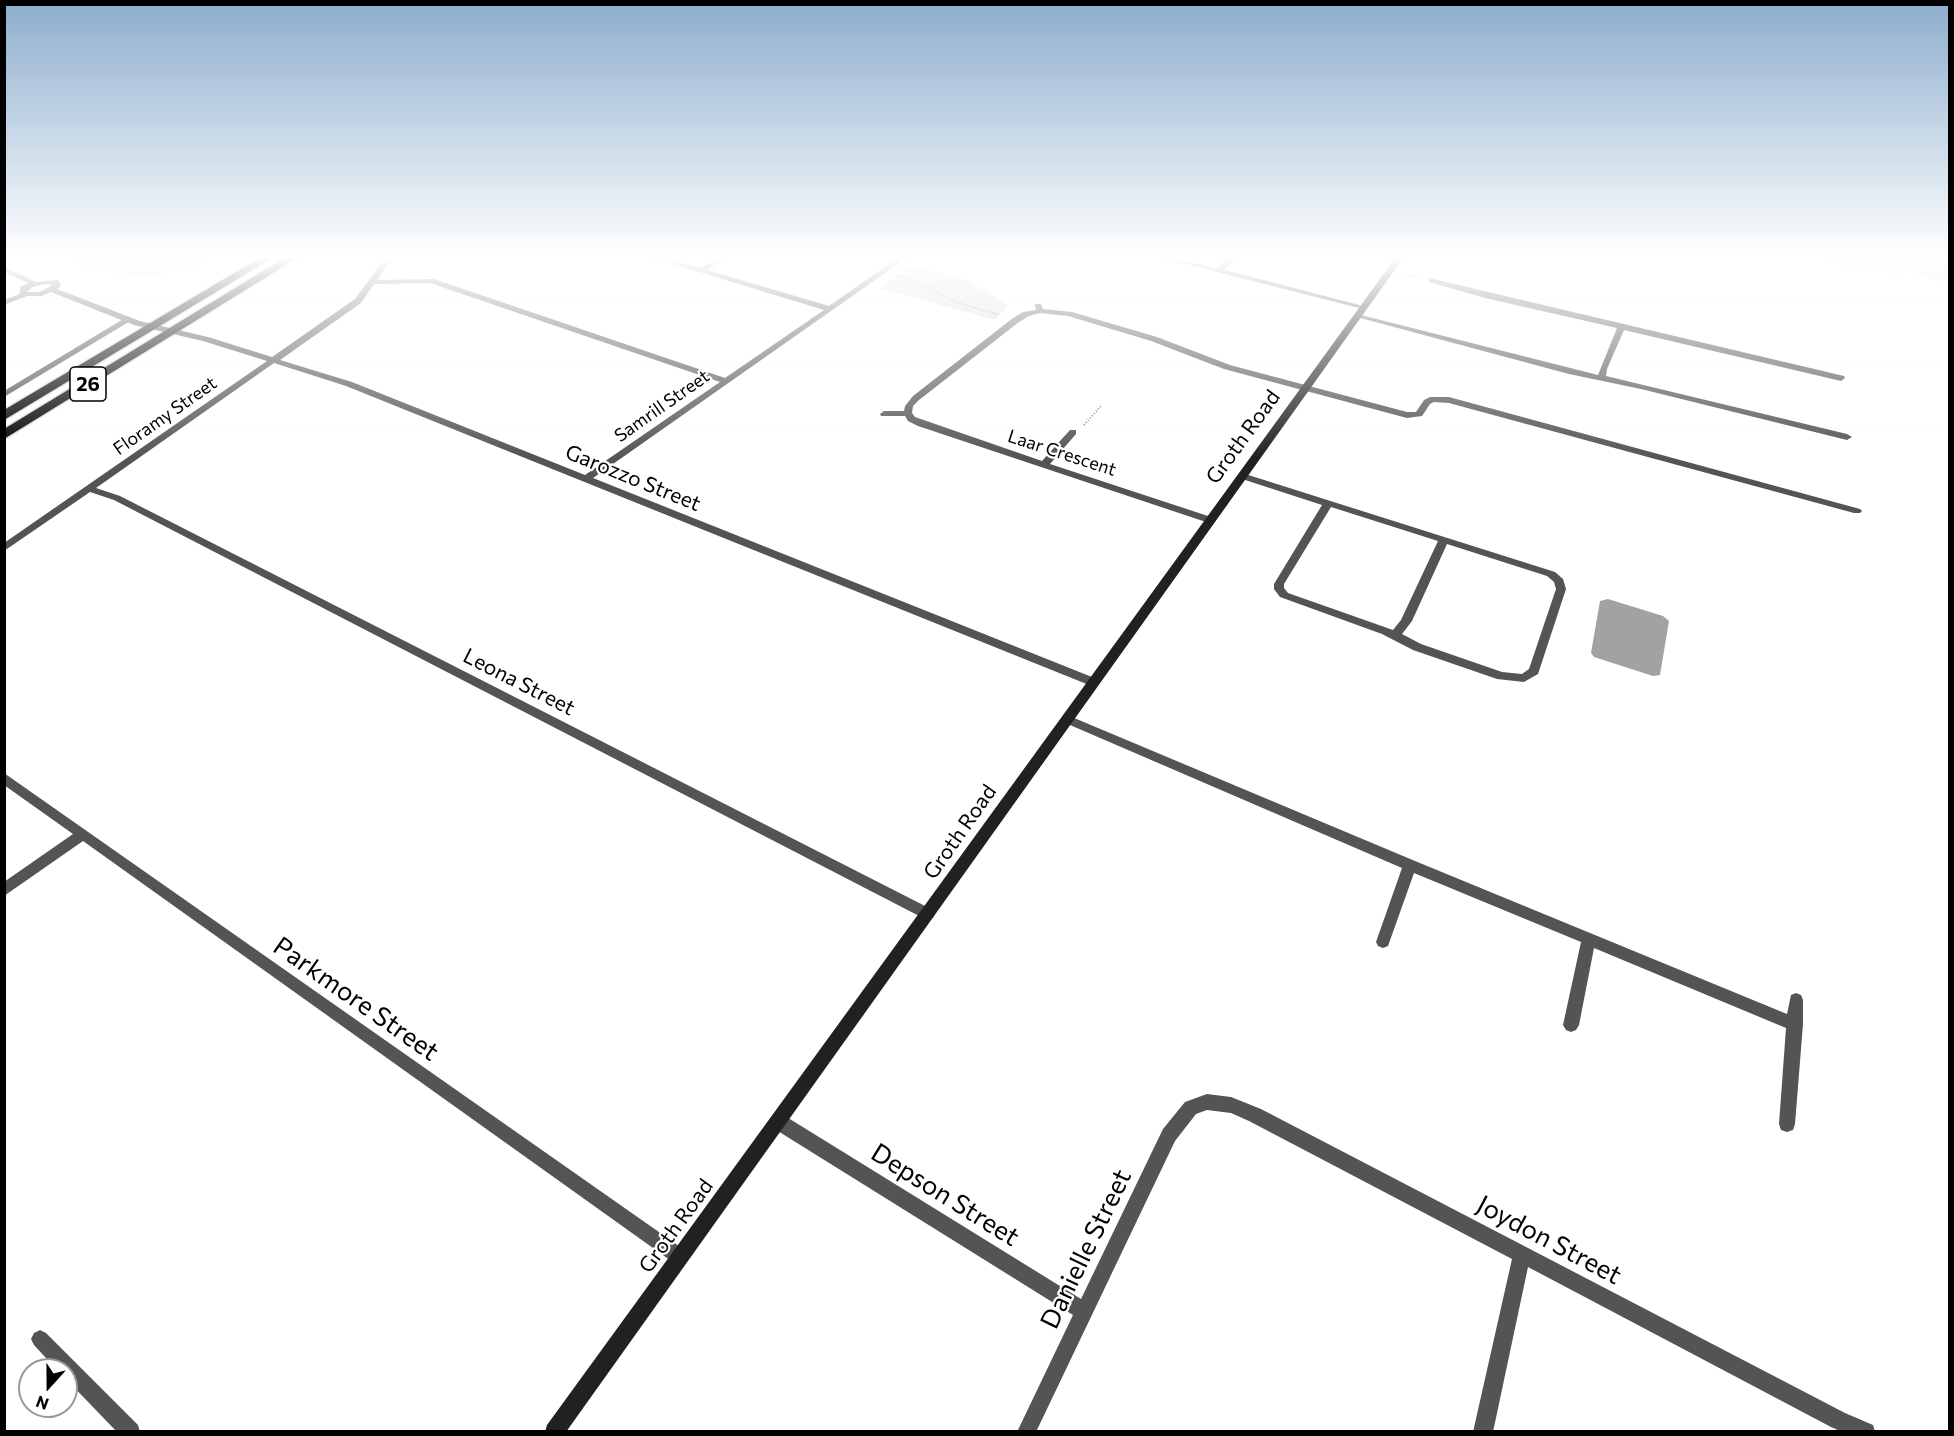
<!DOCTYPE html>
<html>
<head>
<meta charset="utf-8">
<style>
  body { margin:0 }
  #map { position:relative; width:1954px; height:1436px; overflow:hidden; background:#fff; font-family:Commissioner,sans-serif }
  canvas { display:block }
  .frame { position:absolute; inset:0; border:6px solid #000; pointer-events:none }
  .north { position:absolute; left:18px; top:1358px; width:60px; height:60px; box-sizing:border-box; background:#fff; border:2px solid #999; border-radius:50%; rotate:201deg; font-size:16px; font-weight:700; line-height:24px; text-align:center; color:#000 }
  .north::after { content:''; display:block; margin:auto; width:21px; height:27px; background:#000; clip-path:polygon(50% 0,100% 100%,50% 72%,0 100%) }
</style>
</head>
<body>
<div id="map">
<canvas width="1954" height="1436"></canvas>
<div class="frame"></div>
<div class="north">N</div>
</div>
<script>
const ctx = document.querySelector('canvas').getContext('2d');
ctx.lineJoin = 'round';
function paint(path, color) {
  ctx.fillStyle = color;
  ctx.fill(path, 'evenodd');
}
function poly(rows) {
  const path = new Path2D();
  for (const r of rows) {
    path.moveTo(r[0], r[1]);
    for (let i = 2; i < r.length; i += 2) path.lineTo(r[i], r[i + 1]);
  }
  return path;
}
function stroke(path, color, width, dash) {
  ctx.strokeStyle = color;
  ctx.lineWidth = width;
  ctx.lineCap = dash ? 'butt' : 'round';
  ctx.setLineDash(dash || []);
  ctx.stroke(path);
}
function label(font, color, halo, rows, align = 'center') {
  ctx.font = font + ' Commissioner,sans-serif';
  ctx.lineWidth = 4.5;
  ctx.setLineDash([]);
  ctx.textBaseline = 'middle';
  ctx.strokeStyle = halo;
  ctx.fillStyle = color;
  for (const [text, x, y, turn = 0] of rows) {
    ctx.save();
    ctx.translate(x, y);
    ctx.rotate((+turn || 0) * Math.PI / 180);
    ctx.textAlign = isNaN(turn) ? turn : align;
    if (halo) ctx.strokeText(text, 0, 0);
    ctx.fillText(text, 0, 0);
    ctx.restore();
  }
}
paint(poly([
  [66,257,211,257,188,269,149,276,100,271],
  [1817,257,1898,257,1898,262,1905,271,1895,273,1850,266],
  [1908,257,1949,257,1949,282,1916,276],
  [912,265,970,281,1008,306,995,320,879,288]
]), '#dbdbdb');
paint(poly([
  [1608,599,1663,616,1669,621,1660,675,1653,676,1594,657,1591,653,1600,601]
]), '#a2a2a2');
const highway = poly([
  [261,257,274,257,4,420,4,410,261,257],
  [286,257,299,257,4,439,4,429,286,257]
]);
stroke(highway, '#dbdbdb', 3);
stroke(poly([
  [1406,275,1420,278],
  [897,276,924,285,955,302,999,315],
  [1084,425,1102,405]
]), '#767676', 2, [1, 2]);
paint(poly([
  [125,318,132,320,4,397,4,391,125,318]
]), '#545454');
paint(poly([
  [386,257,394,257,377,280,434,279,725,378,824,310,650,257,662,257,700,268,719,257,728,257,707,270,829,306,899,257,908,257,593,478,1097,679,1099,682,1097,685,1089,685,346,386,274,363,96,488,120,496,933,910,935,914,933,918,928,920,923,918,114,500,90,492,4,551,4,543,267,361,203,341,134,325,51,292,42,296,27,296,4,305,4,300,20,294,20,287,28,283,4,272,4,267,36,282,58,280,61,286,57,289,140,321,208,337,272,357,355,299,386,257],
  [430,283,720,382,585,475,352,382,280,360,361,303,374,284,430,283],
  [46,284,53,285,40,292,27,292,32,287,46,284],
  [1158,257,1171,257,1218,269,1228,257,1236,257,1225,270,1367,307,1363,309,1158,257],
  [1429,278,1844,376,1845,378,1841,381,1624,330,1607,369,1606,376,1847,434,1852,437,1847,440,1641,389,1569,374,1353,316,1357,314,1598,375,1617,328,1485,298,1429,282,1429,278],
  [1035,304,1041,304,1043,309,1072,312,1157,337,1230,365,1407,412,1416,412,1424,400,1430,397,1449,397,1860,509,1862,511,1860,513,1854,513,1449,403,1434,402,1430,404,1422,416,1407,418,1224,369,1151,341,1068,316,1040,313,1029,316,1019,322,919,400,913,406,912,413,915,417,1042,461,1070,430,1076,430,1076,434,1050,464,1214,518,1214,522,1206,522,918,426,908,421,905,416,881,416,880,414,884,411,904,411,905,406,913,396,1013,318,1023,312,1036,310,1035,304],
  [1242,473,1555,572,1563,579,1566,589,1538,674,1524,682,1497,679,1413,650,1382,634,1280,597,1274,589,1274,584,1322,505,1239,478,1239,474,1242,473],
  [1331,507,1438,541,1401,620,1393,630,1288,593,1284,588,1284,584,1331,507],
  [1447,544,1547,576,1554,582,1556,589,1529,669,1522,674,1502,672,1421,644,1402,634,1412,621,1447,544],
  [1067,715,1415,861,1787,1014,1791,995,1796,993,1801,995,1803,1000,1803,1024,1795,1124,1793,1130,1787,1132,1781,1130,1779,1124,1786,1028,1594,948,1579,1025,1576,1030,1571,1032,1566,1030,1563,1025,1581,942,1414,873,1388,946,1383,948,1378,946,1376,942,1402,868,1063,722,1061,719,1063,716,1067,715],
  [4,773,686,1251,689,1257,686,1263,680,1266,674,1263,83,841,4,896,4,882,73,834,4,785,4,773],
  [1207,1094,1231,1097,1261,1109,1845,1413,1873,1425,1875,1432,1842,1432,1831,1427,1528,1267,1493,1432,1473,1432,1512,1259,1249,1121,1231,1113,1207,1110,1196,1114,1175,1141,1036,1432,1017,1432,1073,1315,773,1128,771,1122,773,1116,779,1114,785,1116,1081,1299,1163,1129,1185,1102,1207,1094],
  [40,1330,46,1333,138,1425,140,1432,117,1432,66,1379,66,1370,57,1370,34,1345,31,1339,34,1333,40,1330]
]), '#545454');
paint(poly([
  [1396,257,1404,257,566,1432,545,1432,547,1425,1396,257]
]), '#212121');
paint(highway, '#000');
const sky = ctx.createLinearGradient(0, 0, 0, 458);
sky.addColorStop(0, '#8cadcc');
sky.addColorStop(0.56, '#fff');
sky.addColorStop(1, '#ffffff00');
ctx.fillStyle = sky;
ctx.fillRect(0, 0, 1954, 458);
label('18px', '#000', '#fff', [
  ["Samrill Street",662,406,-35],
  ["Floramy Street",165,416,-35],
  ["Laar Crescent",1062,453,18]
]);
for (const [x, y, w] of [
  [88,384,36]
]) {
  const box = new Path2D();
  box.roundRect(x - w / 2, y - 17, w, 34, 4.5);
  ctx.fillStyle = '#fff';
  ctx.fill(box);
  stroke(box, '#000', 1.5);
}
label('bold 20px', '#000', null, [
  ["26",88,384]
]);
label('21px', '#000', '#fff', [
  ["Groth Road",1243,437,-54],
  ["Garozzo Street",633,478,22],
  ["Leona Street",519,682,27],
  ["Groth Road",960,832,-55],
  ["Groth Road",676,1226,-54]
]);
label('26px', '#000', '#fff', [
  ["Parkmore Street",356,999,35],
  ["Depson Street",945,1195,32],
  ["Joydon Street",1549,1240,28],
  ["Danielle Street",1086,1249,-64]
]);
</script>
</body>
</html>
